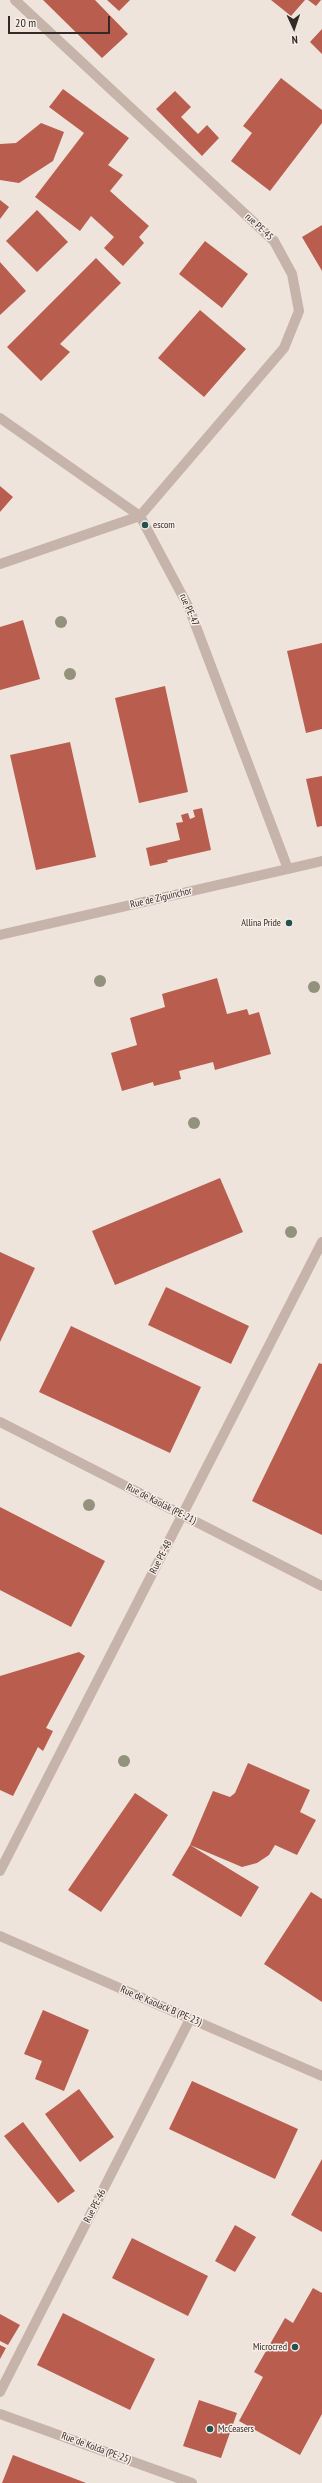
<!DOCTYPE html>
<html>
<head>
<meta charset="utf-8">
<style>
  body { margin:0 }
  #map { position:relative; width:322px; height:2483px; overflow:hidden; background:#efe4db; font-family:"PT Sans Narrow",sans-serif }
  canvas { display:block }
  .north { position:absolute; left:274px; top:8px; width:40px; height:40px; -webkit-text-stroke:3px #f7eee7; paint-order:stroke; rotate:177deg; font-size:11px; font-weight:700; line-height:16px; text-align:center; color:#332a28 }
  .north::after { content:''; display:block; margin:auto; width:14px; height:18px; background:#332a28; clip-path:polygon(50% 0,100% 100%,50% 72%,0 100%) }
  .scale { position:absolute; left:8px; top:16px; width:102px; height:18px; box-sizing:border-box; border:2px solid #332a28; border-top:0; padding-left:5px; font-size:12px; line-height:14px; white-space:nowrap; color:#332a28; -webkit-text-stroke:3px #f7eee7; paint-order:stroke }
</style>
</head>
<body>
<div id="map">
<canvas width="322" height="2483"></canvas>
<div class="north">N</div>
<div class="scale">20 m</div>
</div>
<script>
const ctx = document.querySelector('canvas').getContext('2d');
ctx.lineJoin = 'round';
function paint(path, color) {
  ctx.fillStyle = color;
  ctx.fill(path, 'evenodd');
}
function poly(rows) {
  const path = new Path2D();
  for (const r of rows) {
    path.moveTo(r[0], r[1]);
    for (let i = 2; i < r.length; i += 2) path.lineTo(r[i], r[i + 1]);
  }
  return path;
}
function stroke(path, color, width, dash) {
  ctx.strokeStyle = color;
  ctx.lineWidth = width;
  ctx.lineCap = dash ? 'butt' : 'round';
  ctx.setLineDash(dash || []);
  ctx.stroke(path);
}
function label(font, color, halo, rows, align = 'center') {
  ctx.font = font + ' "PT Sans Narrow",sans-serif';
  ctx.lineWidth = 3;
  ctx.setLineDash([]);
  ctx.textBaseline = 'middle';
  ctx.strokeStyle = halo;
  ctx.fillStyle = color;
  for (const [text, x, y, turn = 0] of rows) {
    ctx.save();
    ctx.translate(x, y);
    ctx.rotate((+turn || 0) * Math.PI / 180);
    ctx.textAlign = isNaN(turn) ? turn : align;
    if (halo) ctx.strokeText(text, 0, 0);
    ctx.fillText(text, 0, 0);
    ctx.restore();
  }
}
paint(poly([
  [43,0,95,0,128,34,102,58],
  [107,0,130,0,119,11],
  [271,0,305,0,291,16],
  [308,0,321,0,316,6],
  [322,29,322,54,310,42],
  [281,78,322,110,322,123,270,191,231,161,252,133,243,126],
  [63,89,129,138,108,165,123,175,110,191,149,226,139,237,144,243,123,266,104,248,114,237,91,216,80,231,35,197,84,133,49,107],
  [175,91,191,107,181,117,198,134,207,125,219,138,202,156,156,109],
  [41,123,64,132,53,161,19,183,0,180,0,144,16,143],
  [0,200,9,207,0,219],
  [37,210,68,242,37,272,6,241],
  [322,225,322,271,302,237],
  [205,241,248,274,222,308,179,274],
  [96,258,121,283,60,344,70,352,41,381,7,347],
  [0,262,26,291,0,315],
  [200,310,246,349,204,397,158,358],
  [0,486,13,497,0,512],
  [23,620,40,679,0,690,0,627],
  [322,643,322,729,306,733,287,651],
  [165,686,188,792,139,803,115,698],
  [70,742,96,857,36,870,10,755],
  [322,776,322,826,317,827,306,779],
  [202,808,211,850,167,860,168,862,150,866,146,848,180,840,176,823,183,822,181,815,188,813,190,819,195,817,193,810],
  [217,978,227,1014,247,1009,249,1015,259,1012,271,1054,215,1070,213,1062,179,1071,181,1079,154,1086,153,1082,122,1091,111,1053,137,1045,130,1018,165,1007,162,994],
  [220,1178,243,1232,115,1285,92,1231],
  [0,1252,35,1268,0,1342],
  [166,1287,249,1326,231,1364,148,1325],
  [71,1326,201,1387,170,1453,39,1392],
  [319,1363,322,1364,322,1535,252,1501],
  [0,1507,105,1561,71,1627,0,1590],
  [79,1652,85,1656,46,1728,53,1731,43,1751,38,1747,13,1796,0,1790,0,1676],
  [248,1763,310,1790,300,1812,316,1820,297,1855,275,1845,269,1855,257,1863,242,1867,190,1845,259,1887,241,1917,172,1875,190,1845,213,1791,230,1797,235,1793],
  [135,1793,168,1815,101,1912,68,1890],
  [311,1892,322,1899,322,2002,264,1964],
  [43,2010,89,2030,64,2091,35,2079,42,2061,24,2054],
  [192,2081,298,2129,275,2179,169,2129],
  [79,2089,114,2137,80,2162,45,2114],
  [23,2122,75,2191,58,2203,4,2136],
  [322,2159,322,2232,291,2215],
  [235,2225,256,2237,235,2272,215,2261],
  [132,2238,208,2276,188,2316,112,2278],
  [313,2288,322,2293,322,2414,300,2455,239,2421,263,2377,254,2372,285,2318,293,2323],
  [63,2313,155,2359,130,2410,37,2365],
  [0,2314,20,2325,8,2345,0,2341],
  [0,2345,6,2348,0,2359],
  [199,2400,237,2413,221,2458,183,2446],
  [13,2455,86,2483,2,2483]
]), '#b95d4f');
stroke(poly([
  [0,418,140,516,189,608,288,869],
  [0,564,140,516,284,348,299,311,292,274,274,241,15,0],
  [0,935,322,861],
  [0,1422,322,1586],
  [0,1871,322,1242],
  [0,1936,322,2076],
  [0,2392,190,2019],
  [0,2414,192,2483]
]), '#c6b3a9', 10);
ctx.fillStyle = '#93927c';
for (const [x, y] of [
  [61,622],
  [70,674],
  [100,981],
  [314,987],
  [194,1123],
  [291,1232],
  [89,1505],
  [124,1761]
]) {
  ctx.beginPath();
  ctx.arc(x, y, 6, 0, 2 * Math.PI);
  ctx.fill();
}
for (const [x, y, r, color] of [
  [145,525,4,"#22514f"],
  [289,923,4,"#22514f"],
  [295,2347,4,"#22514f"],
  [210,2429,4,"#22514f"]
]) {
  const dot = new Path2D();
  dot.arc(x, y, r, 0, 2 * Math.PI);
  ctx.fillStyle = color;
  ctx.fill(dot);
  stroke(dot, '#f7eee7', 1.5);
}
label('10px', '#332a28', '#f7eee7', [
  ["rue PE-45",259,227,43],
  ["rue PE-47",189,610,66],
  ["Rue de Ziguinchor",161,898,-13],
  ["Rue de Kaolak (PE-21)",161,1504,27],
  ["Rue PE-48",161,1557,-63],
  ["Rue de Kaolack B (PE-23)",161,2006,23],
  ["Rue PE-46",95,2206,-63],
  ["Rue de Kolda (PE-25)",96,2448,20]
]);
label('10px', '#332a28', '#f7eee7', [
  ["escom",153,525],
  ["Allina Pride",281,923,"right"],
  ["Microcred",287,2347,"right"],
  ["McCeasers",218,2429]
], 'left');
</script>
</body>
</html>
